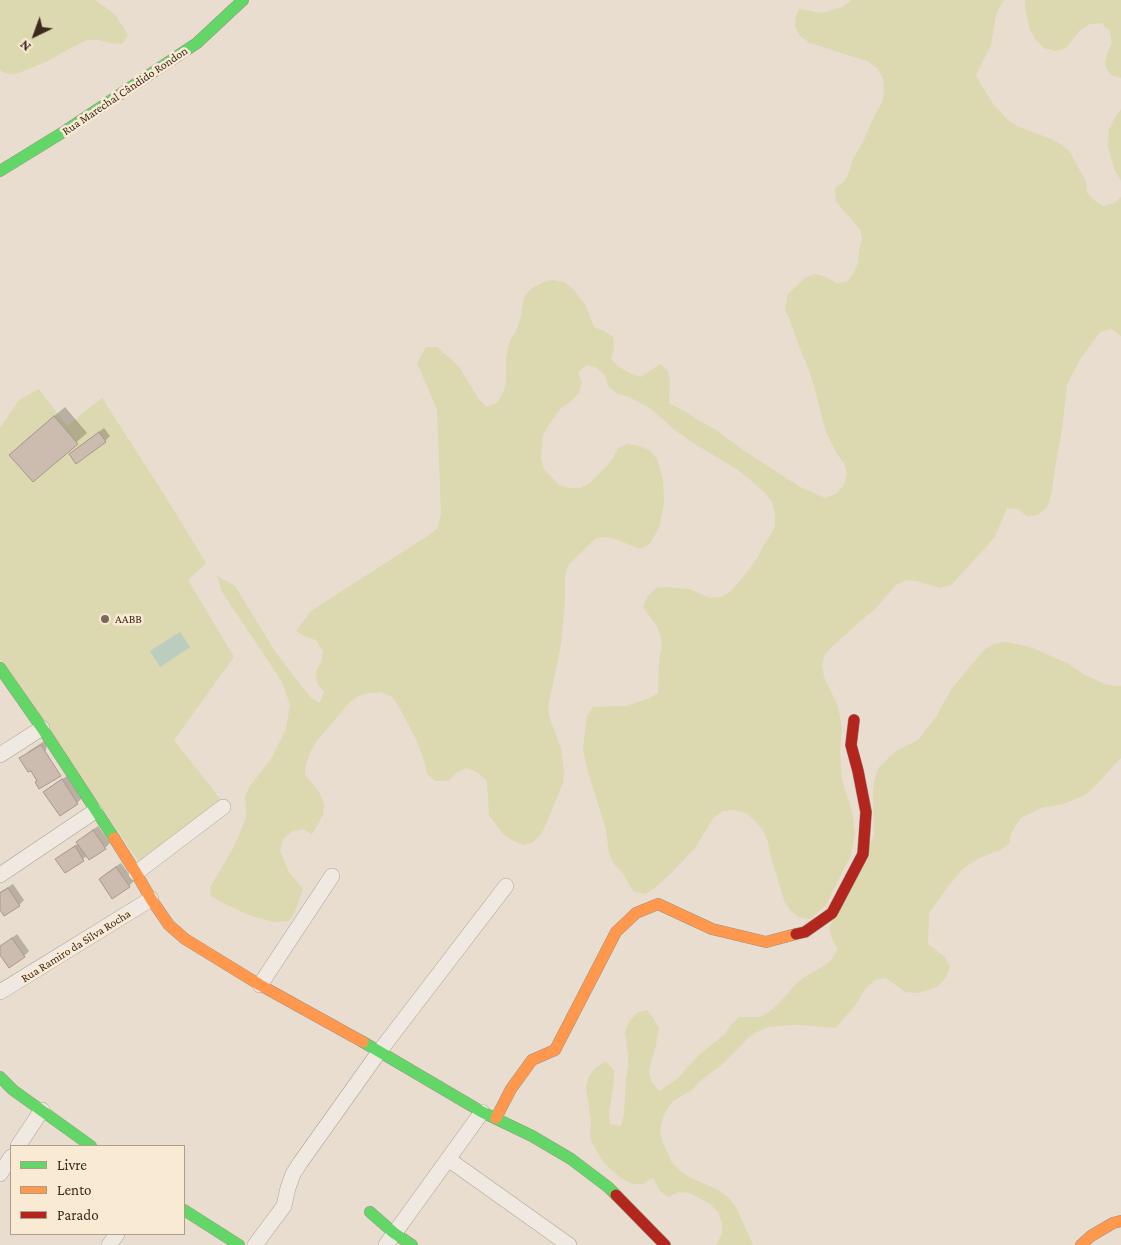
<!DOCTYPE html>
<html>
<head>
<meta charset="utf-8">
<style>
  body { margin:0 }
  #map { position:relative; width:1121px; height:1245px; overflow:hidden; background:#e8ddce; font-family:"Crimson Pro",serif }
  canvas { display:block }
  .legend { position:absolute; left:10px; top:1145px; width:175px; height:90px; box-sizing:border-box; background:#f9ead4; border:1px solid #ae9d8b; margin:0; padding:6px 9px; list-style:none; font-size:15px; color:#3e291d }
  .legend li { display:flex; align-items:center; gap:10px; height:25px }
  .legend b { width:25px; border:1px solid #ae9d8b }
  .north { position:absolute; left:10px; top:10px; width:50px; height:50px; -webkit-text-stroke:4px #f9ead4; paint-order:stroke; rotate:222deg; font-size:14px; font-weight:700; line-height:20px; text-align:center; color:#3e291d }
  .north::after { content:''; display:block; margin:auto; width:18px; height:22px; background:#3e291d; clip-path:polygon(50% 0,100% 100%,50% 72%,0 100%) }
</style>
</head>
<body>
<div id="map">
<canvas width="1121" height="1245"></canvas>
<ul class="legend">
<li><b style="height:6px;background:#63d668"></b>Livre</li>
<li><b style="height:6px;background:#ff974d"></b>Lento</li>
<li><b style="height:6px;background:#b3261e"></b>Parado</li>
</ul>
<div class="north">N</div>
</div>
<script>
const ctx = document.querySelector('canvas').getContext('2d');
ctx.lineJoin = 'round';
function paint(path, color) {
  ctx.fillStyle = color;
  ctx.fill(path, 'evenodd');
}
function poly(rows) {
  const path = new Path2D();
  for (const r of rows) {
    path.moveTo(r[0], r[1]);
    for (let i = 2; i < r.length; i += 2) path.lineTo(r[i], r[i + 1]);
  }
  return path;
}
function stroke(path, color, width, dash) {
  ctx.strokeStyle = color;
  ctx.lineWidth = width;
  ctx.lineCap = dash ? 'butt' : 'round';
  ctx.setLineDash(dash || []);
  ctx.stroke(path);
}
function label(font, color, halo, rows, align = 'center') {
  ctx.font = font + ' "Crimson Pro",serif';
  ctx.lineWidth = 5;
  ctx.setLineDash([]);
  ctx.textBaseline = 'middle';
  ctx.strokeStyle = halo;
  ctx.fillStyle = color;
  for (const [text, x, y, turn = 0] of rows) {
    ctx.save();
    ctx.translate(x, y);
    ctx.rotate((+turn || 0) * Math.PI / 180);
    ctx.textAlign = isNaN(turn) ? turn : align;
    if (halo) ctx.strokeText(text, 0, 0);
    ctx.fillText(text, 0, 0);
    ctx.restore();
  }
}
paint(poly([
  [0,0,95,0,108,9,116,16,128,35,122,44,110,43,99,40,87,40,67,50,48,61,16,74,5,73,0,70],
  [852,0,1004,0,996,14,991,45,976,75,981,85,994,105,1009,121,1019,127,1051,139,1062,145,1070,152,1086,182,1087,193,1095,201,1104,206,1115,203,1121,197,1121,336,1111,329,1100,332,1081,358,1067,384,1062,429,1056,462,1051,495,1047,507,1038,515,1027,516,1018,509,1007,508,994,538,951,585,940,588,917,581,906,580,896,585,874,610,865,617,833,646,825,654,822,665,824,677,838,706,842,728,840,751,842,780,852,811,855,833,851,855,826,905,810,919,798,917,790,910,784,900,770,854,768,842,763,830,755,821,746,813,735,810,723,811,714,817,695,848,672,872,655,888,645,894,634,892,622,872,614,864,609,853,606,830,589,775,583,751,584,740,587,716,593,707,626,706,648,699,658,693,659,659,662,648,661,636,657,626,643,607,648,596,656,588,667,587,689,589,710,598,721,597,730,592,745,575,758,557,763,546,770,536,775,526,775,514,772,502,765,493,747,477,738,470,695,444,676,431,650,408,629,397,618,394,609,387,605,376,597,368,586,365,578,373,582,383,578,394,570,402,561,408,548,426,543,436,541,458,544,469,559,485,569,488,580,488,590,483,606,467,613,458,618,448,628,444,639,446,649,450,657,459,663,480,664,503,660,525,650,544,640,549,618,540,607,537,596,538,568,565,565,576,565,600,561,644,548,708,550,719,561,749,564,772,563,783,546,824,541,834,533,842,523,845,512,840,503,834,489,815,487,781,478,773,466,768,456,773,448,781,436,781,427,774,425,763,416,739,399,707,392,697,381,692,370,693,358,696,349,703,316,742,310,752,306,764,305,775,320,793,324,804,323,815,312,834,302,829,291,832,283,840,280,851,284,861,289,872,303,889,295,911,289,921,275,922,251,916,225,904,211,896,210,887,234,847,246,818,246,807,245,796,250,786,271,759,286,729,290,705,283,684,277,674,222,592,217,576,235,586,276,653,311,698,320,703,324,692,317,683,316,671,321,662,323,651,316,640,306,637,296,631,311,611,429,535,438,528,441,513,437,409,417,363,426,347,437,347,454,362,461,370,478,398,486,407,497,403,503,393,506,382,506,358,510,340,516,331,520,320,524,297,532,288,542,283,552,280,564,282,573,289,586,306,594,327,604,331,613,337,614,348,611,359,618,366,627,372,641,377,660,364,668,371,670,381,669,403,688,413,696,419,716,430,743,450,800,487,825,498,836,494,844,485,847,474,844,463,837,454,826,432,814,386,807,365,798,343,790,320,785,310,788,294,805,278,815,274,826,277,836,283,847,282,853,274,858,263,859,251,862,240,860,229,843,210,836,201,835,188,844,182,849,172,852,161,863,142,872,121,883,100,884,89,883,78,877,68,867,61,810,43,800,36,795,26,796,15,800,9,822,13,842,7],
  [1025,0,1121,0,1121,78,1111,75,1105,65,1107,53,1112,43,1110,31,1101,23,1090,24,1080,30,1066,48,1055,51,1044,48,1036,40,1030,30,1025,7],
  [1121,109,1121,181,1114,169,1108,146,1109,130,1114,119],
  [39,389,67,426,102,398,165,496,206,563,188,580,234,657,174,740,221,800,139,862,0,659,0,428,19,400],
  [1006,642,1030,647,1067,663,1085,675,1107,685,1121,686,1121,758,1093,788,1085,795,1063,804,1041,808,1021,818,1011,833,1009,844,1000,850,979,858,964,868,949,885,929,913,928,944,945,957,950,967,946,977,938,986,928,990,917,993,905,992,886,978,875,980,866,988,854,1007,842,1020,836,1028,802,1025,790,1025,768,1027,757,1032,748,1038,725,1062,700,1081,692,1090,673,1101,666,1110,662,1121,660,1132,663,1143,672,1163,680,1171,689,1177,720,1191,729,1198,736,1207,753,1245,716,1245,722,1234,722,1223,718,1212,710,1204,690,1193,679,1192,668,1197,659,1190,654,1179,652,1178,643,1184,632,1184,621,1178,604,1163,592,1143,590,1133,591,1121,586,1087,589,1076,596,1067,606,1062,614,1070,614,1081,609,1113,610,1124,621,1126,624,1115,626,1078,628,1067,628,1055,625,1032,629,1022,637,1013,647,1010,654,1019,659,1028,655,1050,651,1061,649,1072,652,1083,659,1091,677,1079,700,1054,725,1034,731,1025,739,1017,761,1017,770,1011,779,1003,796,984,804,977,824,966,832,959,838,949,832,939,829,928,874,835,873,789,875,778,879,767,896,751,918,740,936,717,941,707,953,687,984,650,994,644]
]), '#dcd8af');
paint(poly([
  [180,632,190,647,160,667,150,651]
]), '#bacdbf');
paint(poly([
  [65,407,87,433,33,480,21,444],
  [104,428,110,436,105,441,75,450],
  [49,738,38,780,31,769,21,759,29,751],
  [67,776,82,798,77,803,45,792,50,787],
  [98,826,110,843,105,848,87,856,65,872,57,859,62,854,79,843,78,842,83,837],
  [121,863,134,881,129,886,101,879,105,874],
  [13,884,24,900,19,905,0,908,0,892],
  [17,934,29,951,24,956,0,953,0,947]
]), '#0003');
const building = poly([
  [54,416,78,444,33,482,9,455,54,416],
  [99,432,106,442,76,464,69,454,99,432],
  [41,745,61,776,39,789,35,782,37,781,31,771,28,772,19,758,41,745],
  [62,779,78,804,60,816,43,792,62,779],
  [93,830,106,849,89,860,76,842,93,830],
  [75,846,84,861,65,873,55,859,75,846],
  [116,867,130,887,112,899,99,879,116,867],
  [8,888,20,906,4,916,0,910,0,893,8,888],
  [12,938,25,957,9,968,0,955,0,946,12,938]
]);
paint(building, '#ccbbaf');
stroke(building, '#a9988d', 1);
const street = poly([
  [0,755,42,728],
  [136,873,223,807],
  [0,875,95,811],
  [260,985,332,876],
  [0,992,151,899],
  [18,1146,42,1110],
  [448,1159,569,1245],
  [0,1174,11,1157],
  [109,1245,117,1234],
  [255,1245,284,1206,288,1188,293,1174,300,1163,379,1052,506,886],
  [386,1245,482,1112]
]);
const fast = poly([
  [0,171,65,131,197,43,243,0],
  [0,668,42,728,114,838],
  [363,1042,482,1112,532,1136,571,1159,608,1187,616,1195],
  [0,1077,13,1090,91,1146],
  [184,1210,239,1245],
  [370,1212,394,1233,412,1245]
]);
const slow = poly([
  [114,838,136,873,151,899,169,925,185,939,260,985,363,1042],
  [496,1118,511,1089,532,1060,555,1050,616,932,636,913,658,904,712,929,766,942,796,934],
  [1081,1245,1091,1236,1113,1223,1121,1221]
]);
const jam = poly([
  [796,934,805,932,832,913,863,854,866,812,858,771,851,745,854,720],
  [616,1195,665,1245]
]);
stroke(street, '#ada297', 16);
stroke(fast, '#9d9286', 12);
stroke(slow, '#9d9286', 12);
stroke(jam, '#9d9286', 12);
stroke(street, '#efe9e1', 15);
stroke(fast, '#63d668', 11);
stroke(slow, '#ff974d', 11);
stroke(jam, '#b3261e', 11);
for (const [x, y, r, color] of [
  [105,619,5,"#7a685b"]
]) {
  const dot = new Path2D();
  dot.arc(x, y, r, 0, 2 * Math.PI);
  ctx.fillStyle = color;
  ctx.fill(dot);
  stroke(dot, '#f9ead4', 2);
}
label('12px', '#3e291d', '#f9ead4', [
  ["Rua Marechal Cândido Rondon",125,91,-34],
  ["Rua Ramiro da Silva Rocha",76,946,-32]
]);
label('12px', '#3e291d', '#f9ead4', [
  ["AABB",115,619]
], 'left');
</script>
</body>
</html>
